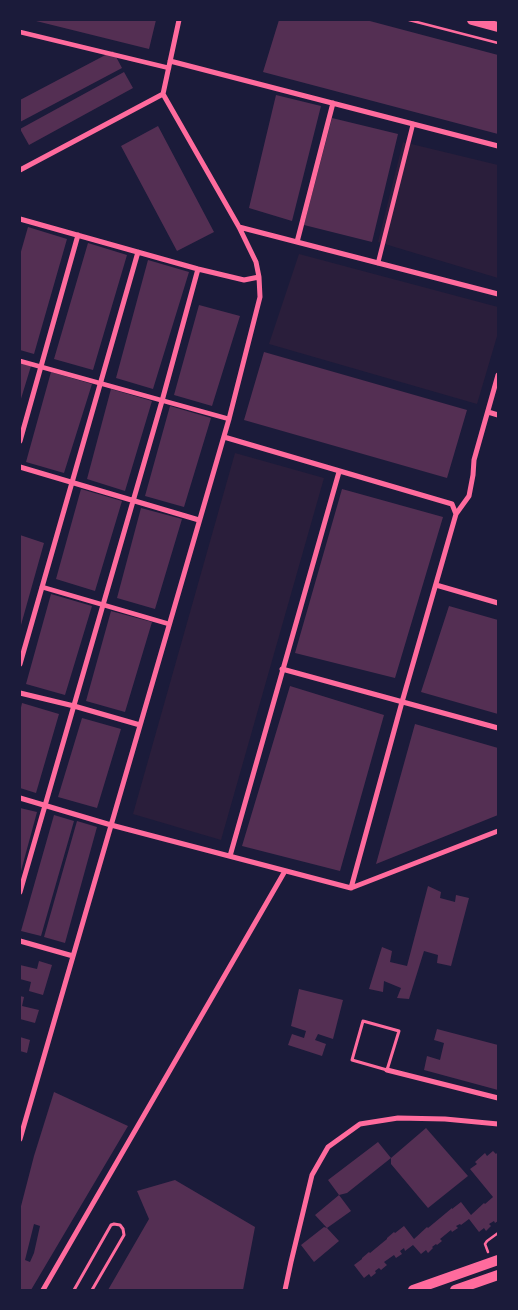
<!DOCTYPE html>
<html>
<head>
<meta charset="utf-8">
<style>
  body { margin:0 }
  #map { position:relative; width:518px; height:1310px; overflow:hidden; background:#1b1b3a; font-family:"Public Sans",sans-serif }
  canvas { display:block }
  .frame { position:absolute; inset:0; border:21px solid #1b1b3a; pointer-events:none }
</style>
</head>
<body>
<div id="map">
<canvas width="518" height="1310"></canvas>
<div class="frame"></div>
</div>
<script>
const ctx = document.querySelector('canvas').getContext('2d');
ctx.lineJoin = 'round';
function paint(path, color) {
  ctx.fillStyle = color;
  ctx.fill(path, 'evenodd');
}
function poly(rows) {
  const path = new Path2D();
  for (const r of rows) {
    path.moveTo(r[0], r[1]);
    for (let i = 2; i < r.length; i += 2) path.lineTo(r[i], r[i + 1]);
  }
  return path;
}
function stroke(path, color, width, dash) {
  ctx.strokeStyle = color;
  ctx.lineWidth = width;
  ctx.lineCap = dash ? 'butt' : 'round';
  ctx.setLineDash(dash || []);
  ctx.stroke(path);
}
paint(poly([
  [403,142,498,165,498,278,378,242],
  [299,254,498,307,498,333,477,404,269,344],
  [235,453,324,478,221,840,133,814]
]), '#2a1e3b');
paint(poly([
  [32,20,156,20,149,49],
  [279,20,366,20,498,55,498,134,263,72],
  [113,51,122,68,20,122,20,100],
  [124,72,133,88,29,145,20,129],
  [276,95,321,106,292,221,249,208],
  [332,118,398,134,372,242,304,225],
  [158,126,214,232,177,251,121,146],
  [28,227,67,239,34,354,20,350,20,255],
  [88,243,127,255,93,370,54,359],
  [148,260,189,272,153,389,116,378],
  [199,305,240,316,212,406,174,395],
  [264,352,467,410,447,478,244,420],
  [20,363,31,366,20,402],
  [51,372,92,384,64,473,26,462],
  [111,389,152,401,125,491,87,479],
  [170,406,211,418,184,507,145,496],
  [81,489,122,501,95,591,56,579],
  [342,489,443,517,395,678,295,653],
  [141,508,182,519,155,609,117,598],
  [20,535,44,543,21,625,20,625],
  [51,594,92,606,65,695,26,684],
  [449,606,498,620,498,714,421,692],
  [111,611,152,622,125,712,86,701],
  [290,686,384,715,340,871,242,846],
  [22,703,59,714,36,793,20,788,20,712],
  [82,718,121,729,97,808,58,797],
  [415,724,498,748,498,815,376,864],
  [20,808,37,812,21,871,20,871],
  [54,815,74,821,41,936,21,931],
  [77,821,97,827,65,943,44,937],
  [428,886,441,892,440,898,455,902,456,895,469,898,451,966,437,963,438,955,424,951,409,999,397,998,401,988,384,981,383,992,369,989,382,947,392,951,390,962,407,966],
  [39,961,52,965,43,995,29,991,31,982,20,979,20,965,37,969],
  [299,989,343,1000,333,1039,318,1034,315,1040,326,1044,322,1056,288,1045,292,1034,304,1038,306,1031,291,1026],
  [20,996,24,997,22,1006,39,1010,35,1023,20,1019],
  [437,1029,498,1045,498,1090,424,1070,427,1056,440,1060,444,1043,434,1040],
  [20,1037,30,1040,27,1053,20,1051],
  [54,1092,128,1126,31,1290,20,1290,20,1210,34,1156],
  [34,1224,40,1226,34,1253,30,1262,25,1260],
  [426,1128,468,1176,428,1208,391,1164,391,1158],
  [378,1142,391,1158,347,1193,339,1195,328,1180],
  [493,1151,496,1154,498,1152,498,1221,495,1223,494,1221,489,1224,491,1226,486,1231,484,1228,479,1232,469,1219,461,1225,460,1224,456,1226,458,1228,452,1232,451,1230,440,1239,442,1241,437,1245,436,1244,432,1247,433,1248,428,1253,426,1250,421,1254,413,1245,405,1251,404,1248,400,1251,402,1254,396,1258,394,1255,384,1262,387,1265,381,1270,379,1268,375,1271,376,1273,371,1277,369,1274,364,1278,354,1265,362,1259,362,1258,369,1252,370,1253,387,1239,387,1238,394,1232,395,1233,404,1226,414,1239,427,1227,428,1228,452,1208,452,1209,461,1202,471,1215,484,1203,485,1204,493,1197,470,1169,477,1164,475,1162,485,1153,487,1156],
  [175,1180,255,1227,243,1290,108,1290,149,1219,137,1191],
  [339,1195,351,1211,327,1228,315,1215],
  [324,1227,327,1228,339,1241,314,1262,301,1245]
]), '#542f53');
stroke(poly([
  [409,20,498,43],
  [488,1252,485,1244,487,1241,498,1233]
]), '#ff6b9d', 2.5);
stroke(poly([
  [363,1021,399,1031,387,1070,352,1060,363,1021],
  [74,1290,111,1225,114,1224,120,1225,123,1229,124,1235,92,1290]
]), '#ff6b9d', 3);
stroke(poly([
  [20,32,169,68],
  [378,263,413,124],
  [20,361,229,419],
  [42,587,169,624]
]), '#ff6b9d', 4.5);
stroke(poly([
  [170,61,498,146],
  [20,170,163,94],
  [20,219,198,269,244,280,259,277],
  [239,227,498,294],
  [297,242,333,103],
  [488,412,498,415],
  [224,437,452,504,456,514],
  [20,441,78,235],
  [20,467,199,520],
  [436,585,498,603],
  [20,664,138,252],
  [282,669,498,728],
  [20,693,74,706,140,725],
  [20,798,111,825,351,888],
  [230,856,339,472],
  [351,888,402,702,456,514,469,496,473,475,474,460,498,375],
  [351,888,498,831],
  [20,892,162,401,198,269],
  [20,941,73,956],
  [387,1070,498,1098],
  [20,1139,229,419,260,297,259,277,256,262,239,227,163,94,179,20],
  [43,1290,285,871],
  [285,1290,291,1262,312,1175,328,1147,360,1124,398,1118,445,1119,498,1124]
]), '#ff6b9d', 5);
stroke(poly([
  [472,20,498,27],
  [413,1290,498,1260],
  [455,1290,498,1275]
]), '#ff6b9d', 10);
</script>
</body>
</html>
